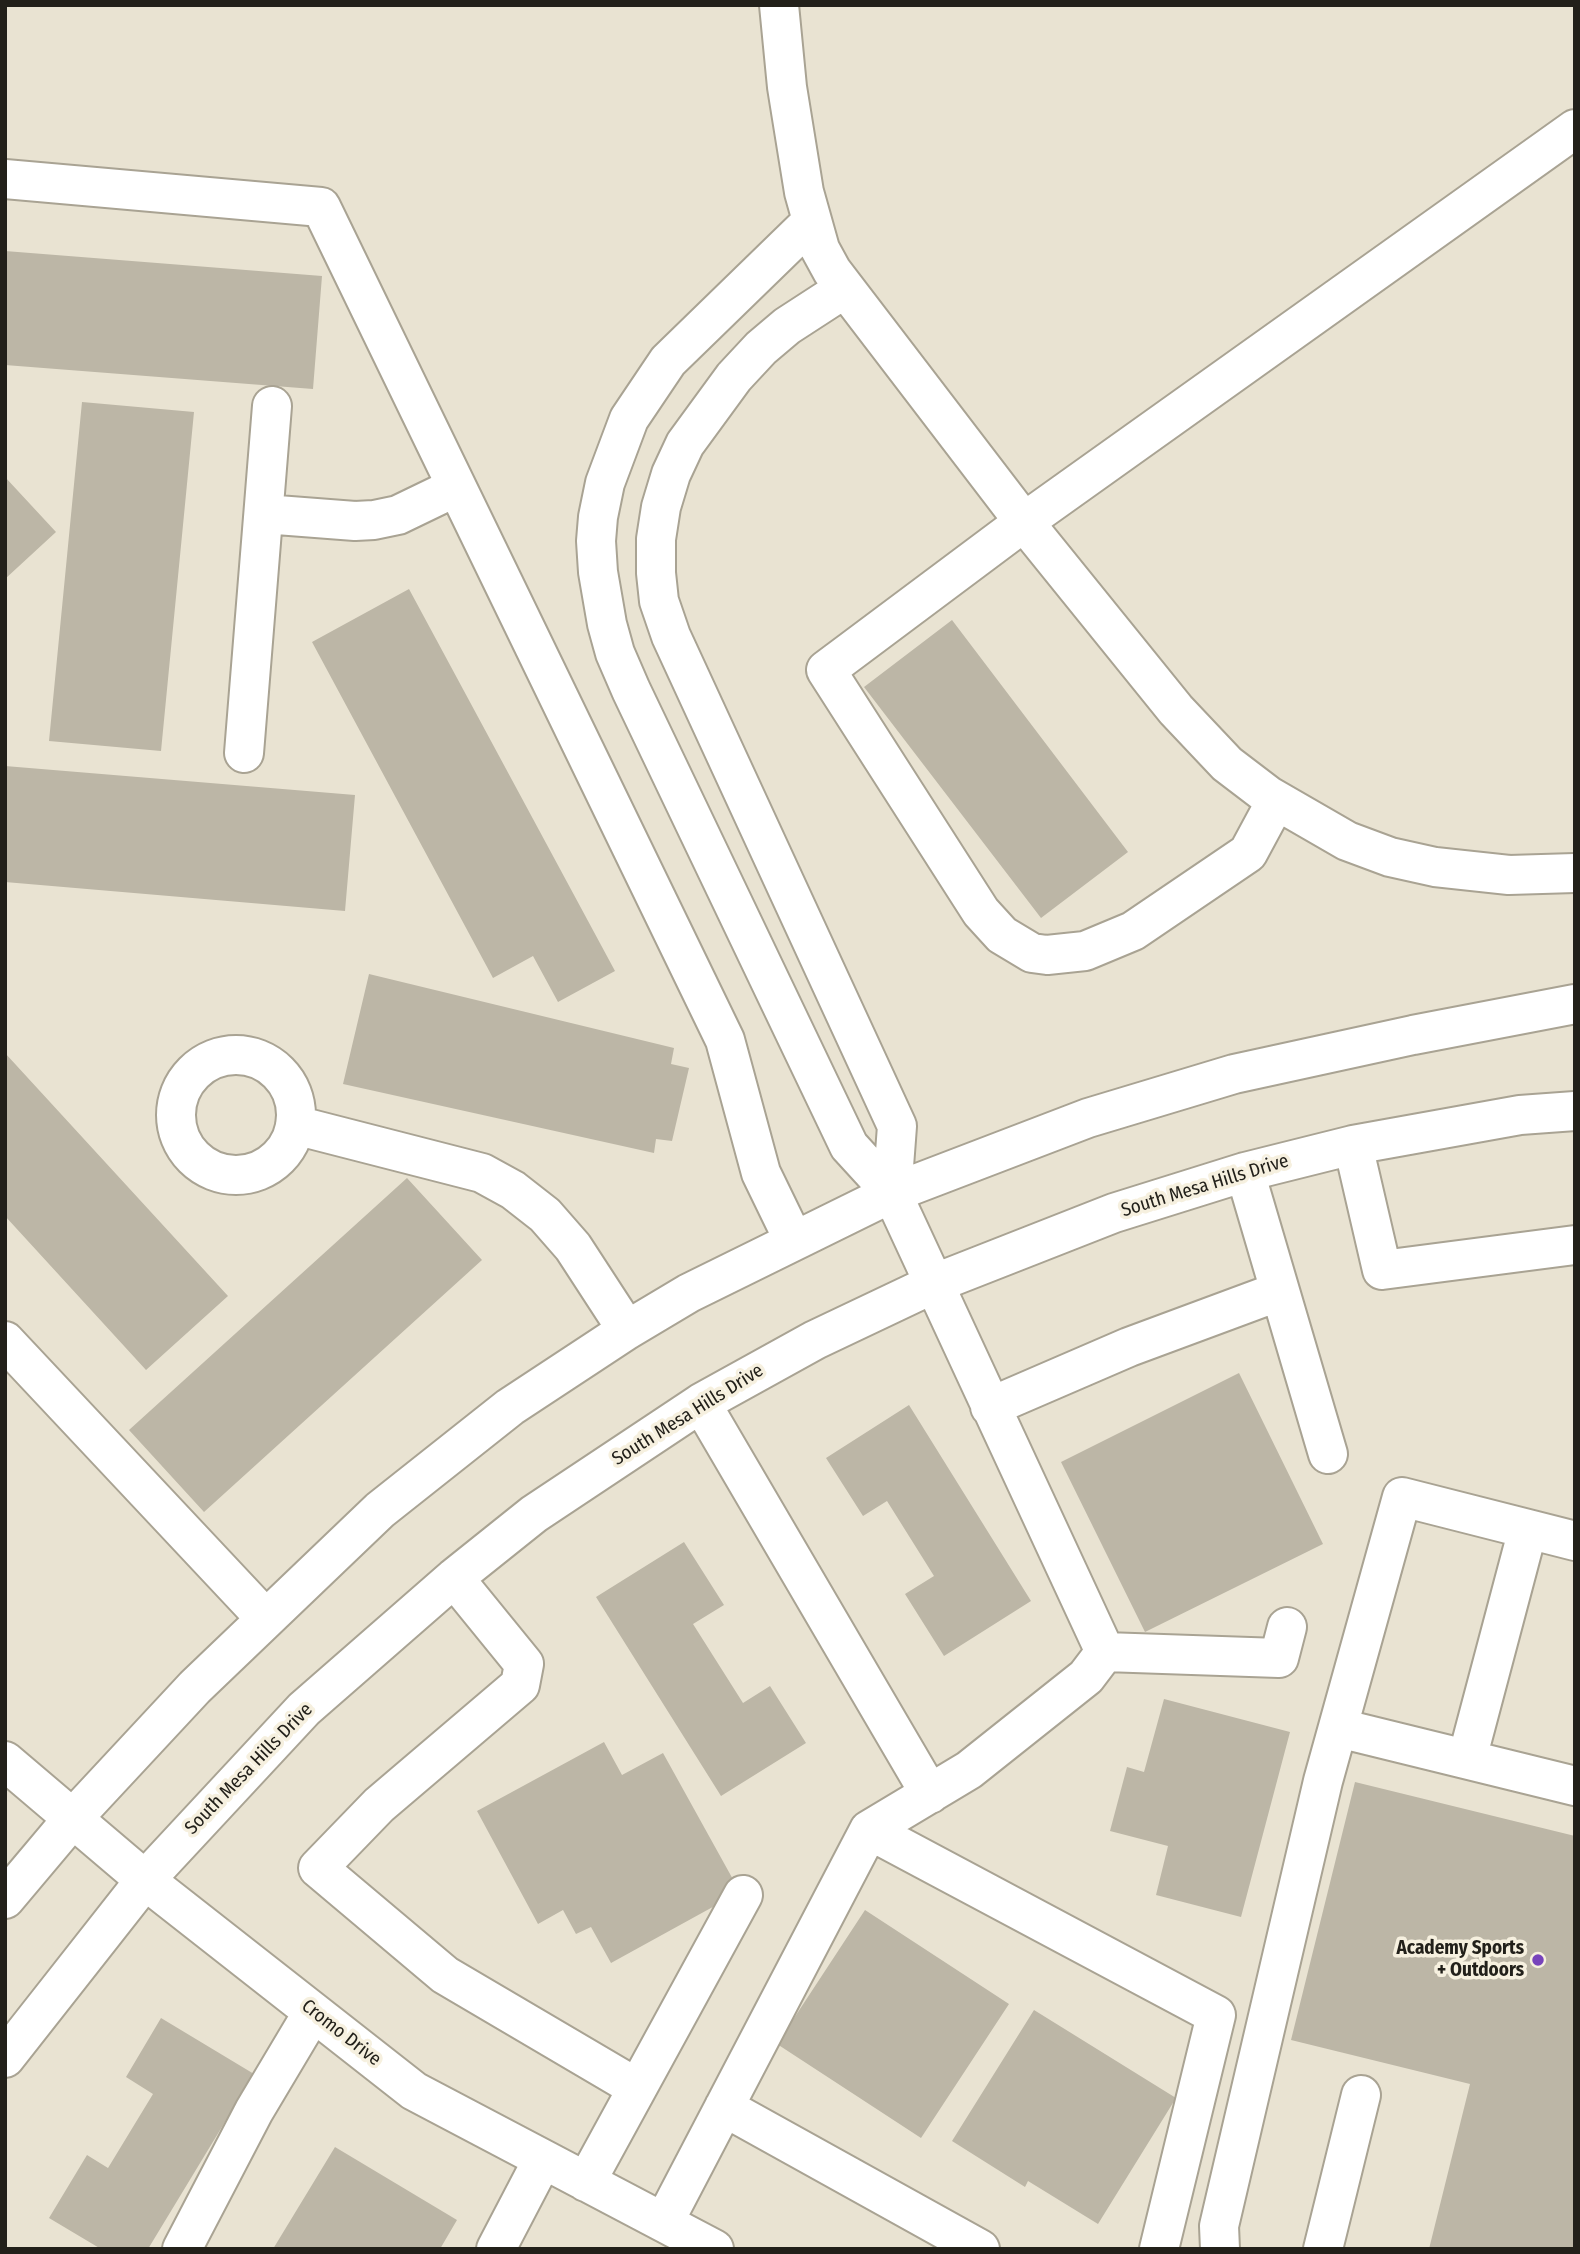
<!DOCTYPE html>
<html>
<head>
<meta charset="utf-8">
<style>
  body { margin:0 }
  #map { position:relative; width:1580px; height:2254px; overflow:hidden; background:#e9e3d2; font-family:"Fira Sans Condensed",sans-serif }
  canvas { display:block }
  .frame { position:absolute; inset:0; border:7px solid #22201a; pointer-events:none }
</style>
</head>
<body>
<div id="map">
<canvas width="1580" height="2254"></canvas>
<div class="frame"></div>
</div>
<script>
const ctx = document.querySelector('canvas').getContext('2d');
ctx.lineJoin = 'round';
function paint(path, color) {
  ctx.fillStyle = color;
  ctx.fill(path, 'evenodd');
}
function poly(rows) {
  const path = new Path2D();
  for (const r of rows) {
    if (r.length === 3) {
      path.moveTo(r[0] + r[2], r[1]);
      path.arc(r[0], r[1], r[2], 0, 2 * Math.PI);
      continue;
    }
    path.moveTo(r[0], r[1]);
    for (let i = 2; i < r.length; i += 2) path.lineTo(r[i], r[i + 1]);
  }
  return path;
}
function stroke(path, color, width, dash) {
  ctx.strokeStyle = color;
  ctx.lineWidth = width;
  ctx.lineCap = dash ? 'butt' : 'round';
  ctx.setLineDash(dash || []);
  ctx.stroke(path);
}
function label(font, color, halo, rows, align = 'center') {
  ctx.font = font + ' "Fira Sans Condensed",sans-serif';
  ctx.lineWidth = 7;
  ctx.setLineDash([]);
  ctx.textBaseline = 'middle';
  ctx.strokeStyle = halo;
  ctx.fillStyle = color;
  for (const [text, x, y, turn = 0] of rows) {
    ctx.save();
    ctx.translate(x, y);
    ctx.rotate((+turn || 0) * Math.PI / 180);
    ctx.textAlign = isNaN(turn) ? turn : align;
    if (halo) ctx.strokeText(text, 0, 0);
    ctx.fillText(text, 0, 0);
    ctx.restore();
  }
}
paint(poly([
  [5,251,322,276,313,389,5,365],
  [82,402,194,412,161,751,49,741],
  [5,477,56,532,5,579],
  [409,589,615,971,558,1002,533,956,493,978,312,642],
  [952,620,1128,852,1041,918,864,687],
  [5,766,355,795,345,911,5,882],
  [369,974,674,1048,671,1064,689,1068,672,1141,656,1139,654,1153,343,1084],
  [5,1053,228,1296,146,1370,5,1216],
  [407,1178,482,1260,204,1512,129,1430],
  [1239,1373,1323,1544,1145,1632,1061,1462],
  [909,1405,1031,1601,944,1656,905,1594,934,1576,887,1501,863,1516,826,1458],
  [684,1542,724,1605,693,1624,743,1703,770,1686,806,1743,721,1796,596,1597],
  [1164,1699,1290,1732,1241,1917,1156,1895,1168,1846,1110,1831,1127,1767,1144,1772],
  [604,1742,622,1775,663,1753,740,1892,611,1963,591,1927,576,1934,563,1910,538,1924,477,1811],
  [1355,1782,1575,1836,1575,2249,1429,2249,1470,2084,1291,2040],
  [865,1910,1009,2004,921,2138,777,2044],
  [1034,2010,1176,2098,1098,2224,1028,2181,1025,2187,952,2141],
  [161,2018,254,2074,148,2249,101,2249,49,2218,87,2155,108,2168,153,2094,126,2077],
  [335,2147,457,2220,440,2249,273,2249]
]), '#bcb6a6');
const minor = poly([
  [779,5,787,87,804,192,820,249,832,271,1024,522,1176,710,1227,764,1269,796,1347,841,1390,857,1435,867,1509,875,1575,873],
  [5,179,321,207,725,1040,761,1173,794,1241],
  [844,289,787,326,761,348,734,377,685,444,671,474,661,507,656,539,656,573,659,601,671,636,897,1126,892,1193],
  [264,514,355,521,374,520,398,515,456,487],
  [244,753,272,406],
  [1276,801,1248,853,1133,931,1085,951,1047,955,1032,953,1002,935,981,912,826,670,1024,522,1575,129],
  [236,1115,60],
  [295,1125,482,1173,513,1190,545,1215,573,1247,627,1330],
  [1353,1145,1382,1270,1575,1245],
  [1245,1172,1328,1454],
  [5,1341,266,1619],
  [701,1403,930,1794],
  [990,1407,1129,1347,1280,1291],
  [454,1578,524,1664,520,1685,379,1805,318,1868,445,1975,637,2088],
  [1105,1652,1279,1658,1287,1627],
  [1339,1728,1575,1786],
  [1467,1759,1528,1529],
  [5,1761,145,1880,414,2091,714,2249],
  [869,1830,1216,2015,1159,2249],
  [5,1899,74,1817,195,1687,380,1510,510,1407,627,1330,689,1293,892,1193,1088,1118,1234,1074,1413,1035,1575,1004],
  [5,2058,145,1880,304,1709,454,1578,534,1514,701,1403,815,1340,933,1284,1114,1213,1245,1172,1353,1145,1520,1115,1575,1111],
  [724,2107,980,2249],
  [586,2182,743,1895],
  [664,2222,869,1830,969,1770,1086,1677,1105,1652,892,1193,849,1146,631,690,615,653,607,624,598,572,596,541,598,517,605,483,629,419,668,361,812,221],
  [182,2249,254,2111,313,2012],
  [496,2249,543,2159],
  [1220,2249,1219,2226,1323,1781,1402,1497,1575,1541],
  [1323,2249,1361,2095]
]);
stroke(minor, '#a9a393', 42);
stroke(minor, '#fff', 38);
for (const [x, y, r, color] of [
  [1538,1960,7,"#7743bb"]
]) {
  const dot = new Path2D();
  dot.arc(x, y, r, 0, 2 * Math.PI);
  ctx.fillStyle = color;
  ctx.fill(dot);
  stroke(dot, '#f6f0df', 2.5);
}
label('19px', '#22201a', '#f6f0df', [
  ["South Mesa Hills Drive",1205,1186,-17],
  ["South Mesa Hills Drive",688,1415,-32],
  ["South Mesa Hills Drive",249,1769,-46],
  ["Cromo Drive",341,2033,38]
]);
label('bold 19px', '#22201a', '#f6f0df', [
  ["Academy Sports",1524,1949],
  ["+ Outdoors",1524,1971]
], 'right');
</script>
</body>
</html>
